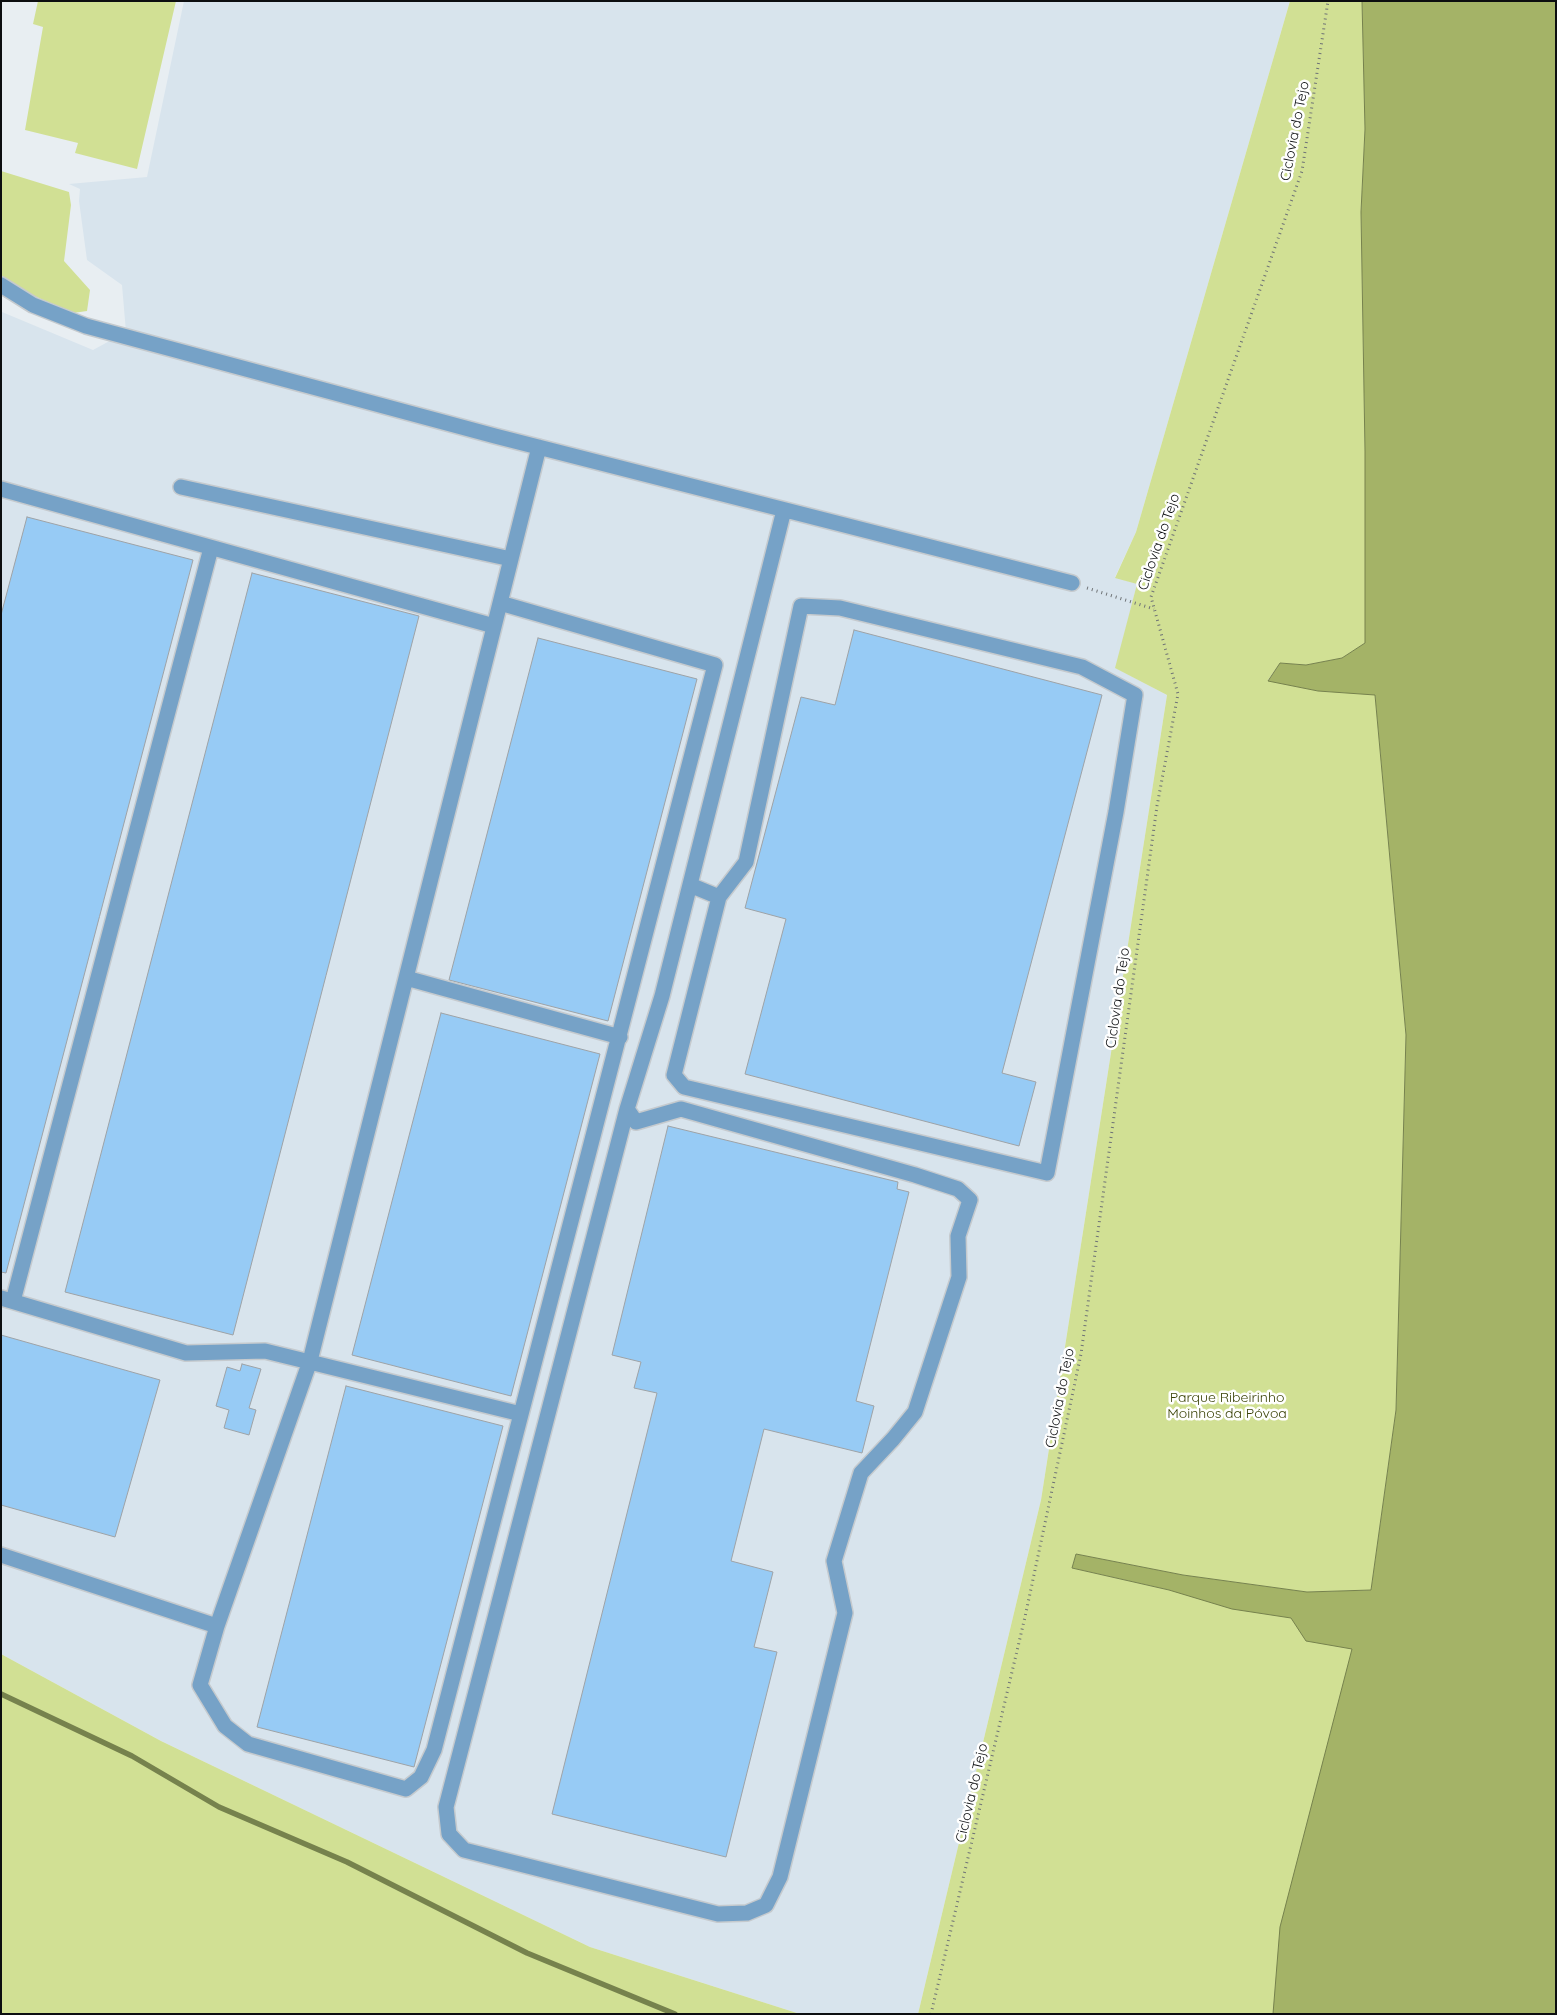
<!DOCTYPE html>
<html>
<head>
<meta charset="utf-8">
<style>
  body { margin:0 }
  #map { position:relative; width:1557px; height:2015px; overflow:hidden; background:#e8eef2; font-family:Quicksand,sans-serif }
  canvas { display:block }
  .frame { position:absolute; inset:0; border:2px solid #0c0e10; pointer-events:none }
</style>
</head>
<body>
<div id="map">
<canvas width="1557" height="2015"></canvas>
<div class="frame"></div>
</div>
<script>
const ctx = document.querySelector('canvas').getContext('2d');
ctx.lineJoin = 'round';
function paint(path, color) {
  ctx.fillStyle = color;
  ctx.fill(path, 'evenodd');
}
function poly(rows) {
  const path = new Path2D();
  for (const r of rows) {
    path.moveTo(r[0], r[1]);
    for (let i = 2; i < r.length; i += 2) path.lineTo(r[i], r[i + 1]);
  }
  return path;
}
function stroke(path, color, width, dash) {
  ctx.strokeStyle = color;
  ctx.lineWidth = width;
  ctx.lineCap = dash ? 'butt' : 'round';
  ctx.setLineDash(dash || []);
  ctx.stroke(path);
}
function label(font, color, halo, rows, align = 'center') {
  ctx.font = font + ' Quicksand,sans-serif';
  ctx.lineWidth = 5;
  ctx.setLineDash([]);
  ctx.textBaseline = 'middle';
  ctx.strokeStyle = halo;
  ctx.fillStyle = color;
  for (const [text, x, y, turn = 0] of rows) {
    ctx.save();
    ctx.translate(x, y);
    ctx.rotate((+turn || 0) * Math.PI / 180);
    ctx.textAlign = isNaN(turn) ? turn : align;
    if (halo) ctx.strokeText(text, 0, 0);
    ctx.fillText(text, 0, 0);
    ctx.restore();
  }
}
paint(poly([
  [184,1,1290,1,1136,532,1115,577,1137,584,1116,668,1167,695,1041,1500,918,2014,800,2014,590,1947,161,1741,1,1654,1,318,2,312,93,350,126,332,122,285,87,260,79,201,80,189,69,184,147,177]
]), '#d8e4ed');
paint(poly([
  [38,1,176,1,137,169,75,153,78,143,25,130,43,27,33,24],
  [1290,1,1362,1,1365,129,1361,212,1365,451,1365,643,1342,658,1306,665,1280,663,1268,680,1318,691,1375,694,1406,1035,1396,1410,1371,1590,1307,1592,1183,1575,1076,1554,1072,1568,1169,1590,1371,1616,1372,2014,918,2014,1041,1500,1167,695,1115,668,1137,584,1115,578,1136,532],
  [1,171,69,192,71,205,64,261,90,290,87,311,73,313,23,291,1,275],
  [1,1654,161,1741,590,1947,800,2014,1,2014]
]), '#d1e094');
const water = poly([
  [1362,1,1556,1,1556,2014,1273,2014,1280,1927,1352,1649,1306,1641,1291,1618,1232,1609,1169,1590,1072,1568,1076,1554,1183,1575,1307,1592,1371,1590,1396,1410,1406,1035,1375,695,1318,691,1268,681,1280,663,1306,665,1342,658,1365,643,1365,451,1361,212,1365,129,1362,1]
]);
paint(water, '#a4b367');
stroke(water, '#76824d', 1);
stroke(poly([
  [1,1694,132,1756,219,1807,347,1862,527,1953,675,2014]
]), '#76824d', 5.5);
const building = poly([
  [27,517,193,560,6,1273,1,1272,1,615,27,517],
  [252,573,419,616,233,1335,65,1292,252,573],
  [854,630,1102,695,1002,1073,1036,1082,1019,1146,745,1074,786,919,745,908,801,697,835,705,854,630],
  [538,638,697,679,608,1021,449,980,538,638],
  [441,1013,600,1054,511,1396,352,1355,441,1013],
  [668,1126,898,1182,897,1189,909,1192,856,1401,874,1406,862,1453,764,1429,731,1561,773,1572,754,1647,777,1652,726,1857,552,1814,657,1393,634,1388,641,1362,612,1355,668,1126],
  [1,1335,160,1380,115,1537,1,1505,1,1335],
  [242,1364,261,1369,249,1408,256,1410,249,1435,224,1428,229,1410,216,1406,227,1367,240,1371,242,1364],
  [346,1386,503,1426,414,1767,257,1727,346,1386]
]);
paint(building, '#97cbf5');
stroke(building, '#9ea3a7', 1);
const minor = poly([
  [1,285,33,305,86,326,495,436,1072,583],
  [181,487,511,559],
  [1,489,494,626],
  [500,603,715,665,434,1750,421,1777,406,1789,248,1744,225,1726,200,1685,217,1626,310,1361,500,603,539,447],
  [690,885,719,897,674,1075,684,1087,1047,1173,1116,812,1135,695,1082,667,840,608,801,606,746,862,719,897],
  [406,978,620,1037],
  [627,1109,636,1122,681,1109,915,1175,958,1189,970,1200,958,1236,959,1277,915,1412,893,1439,861,1473,834,1561,845,1613,780,1877,766,1905,747,1913,718,1914,464,1850,449,1834,446,1807,627,1109,662,996,784,510],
  [1,1298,186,1353,265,1351,521,1414],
  [13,1301,211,548],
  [1,1555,217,1626]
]);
stroke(minor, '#c5cace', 18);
stroke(poly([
  [1087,588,1154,609],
  [931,2014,1025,1617,1081,1354,1157,806,1178,694,1151,597,1302,171,1328,1]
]), '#6f7376', 3, [1, 4]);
stroke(minor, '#76a2c7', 15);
label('14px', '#0c0e10', '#fff', [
  ["Ciclovia do Tejo",1295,131,-79],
  ["Ciclovia do Tejo",1159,542,-71],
  ["Ciclovia do Tejo",1118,998,-82],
  ["Ciclovia do Tejo",1060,1398,-79],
  ["Ciclovia do Tejo",972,1793,-77]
]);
label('14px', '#394105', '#fff', [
  ["Parque Ribeirinho",1227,1398],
  ["Moinhos da Póvoa",1227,1414]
]);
</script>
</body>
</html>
